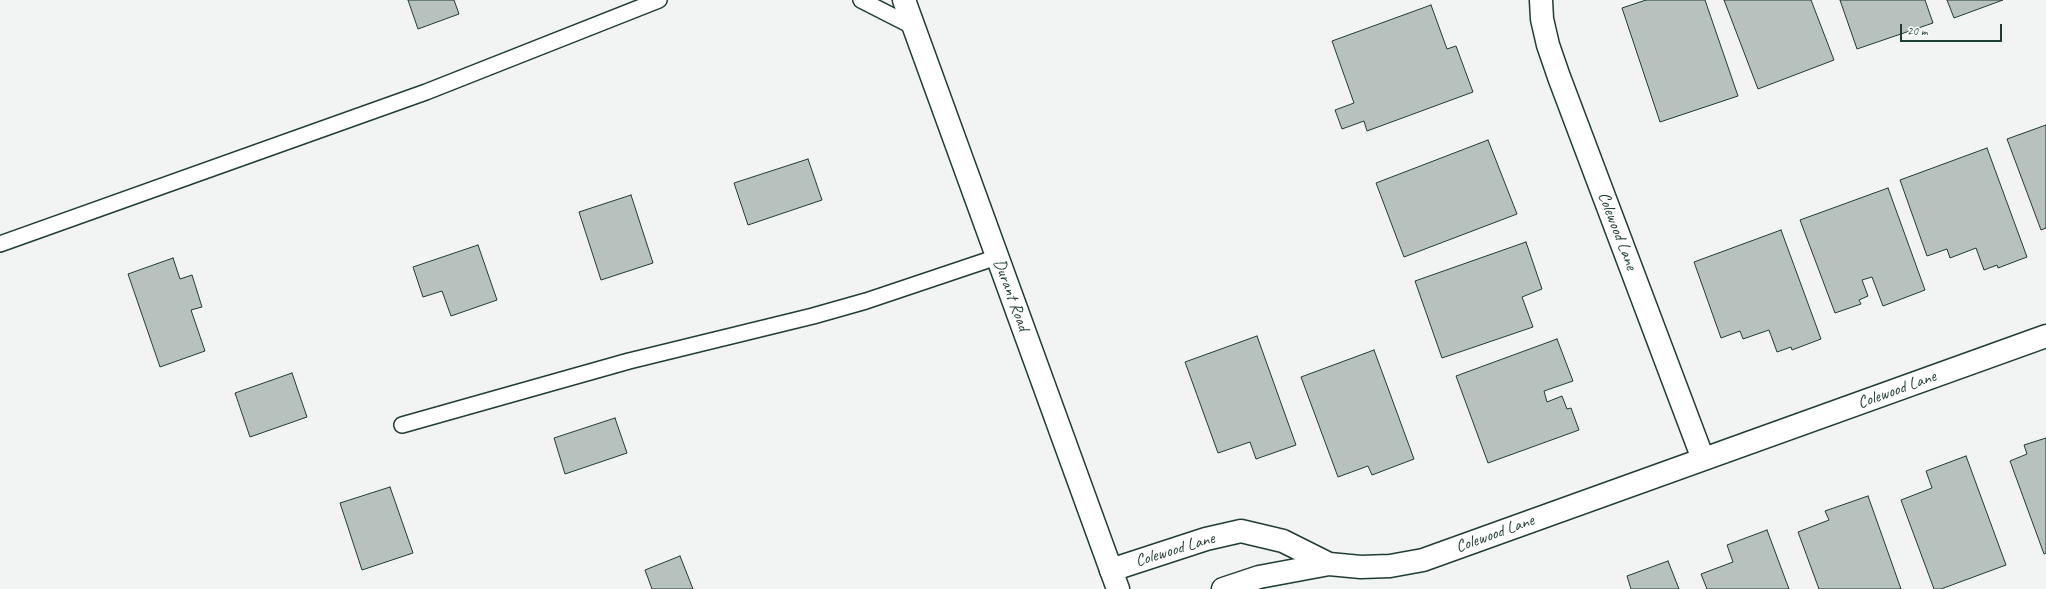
<!DOCTYPE html>
<html>
<head>
<meta charset="utf-8">
<style>
  body { margin:0 }
  #map { position:relative; width:2046px; height:589px; overflow:hidden; background:#f2f3f3; font-family:Caveat,sans-serif }
  canvas { display:block }
  .scale { position:absolute; left:1900px; top:24px; width:102px; height:18px; box-sizing:border-box; border:2px solid #1f3d34; border-top:0; padding-left:5px; font-size:12px; line-height:14px; white-space:nowrap; color:#1f3d34; -webkit-text-stroke:3px #fff; paint-order:stroke }
</style>
</head>
<body>
<div id="map">
<canvas width="2046" height="589"></canvas>
<div class="scale">20 m</div>
</div>
<script>
const ctx = document.querySelector('canvas').getContext('2d');
ctx.lineJoin = 'round';
function paint(path, color) {
  ctx.fillStyle = color;
  ctx.fill(path, 'evenodd');
}
function poly(rows) {
  const path = new Path2D();
  for (const r of rows) {
    path.moveTo(r[0], r[1]);
    for (let i = 2; i < r.length; i += 2) path.lineTo(r[i], r[i + 1]);
  }
  return path;
}
function stroke(path, color, width, dash) {
  ctx.strokeStyle = color;
  ctx.lineWidth = width;
  ctx.lineCap = dash ? 'butt' : 'round';
  ctx.setLineDash(dash || []);
  ctx.stroke(path);
}
function label(font, color, halo, rows, align = 'center') {
  ctx.font = font + ' Caveat,sans-serif';
  ctx.lineWidth = 3.5;
  ctx.setLineDash([]);
  ctx.textBaseline = 'middle';
  ctx.strokeStyle = halo;
  ctx.fillStyle = color;
  for (const [text, x, y, turn = 0] of rows) {
    ctx.save();
    ctx.translate(x, y);
    ctx.rotate((+turn || 0) * Math.PI / 180);
    ctx.textAlign = isNaN(turn) ? turn : align;
    if (halo) ctx.strokeText(text, 0, 0);
    ctx.fillText(text, 0, 0);
    ctx.restore();
  }
}
const building = poly([
  [408,0,454,0,459,14,418,29,408,0],
  [1646,0,1705,0,1738,96,1660,122,1622,8,1646,0],
  [1724,0,1811,0,1834,60,1758,89,1724,0],
  [1840,0,1925,0,1933,23,1857,49,1840,0],
  [1947,0,2003,0,1954,18,1947,0],
  [1431,5,1447,49,1456,46,1473,92,1367,131,1364,121,1342,129,1335,110,1354,103,1332,41,1431,5],
  [2046,125,2046,228,2041,230,2007,139,2046,125],
  [1488,140,1517,214,1404,257,1376,183,1488,140],
  [1987,148,2027,257,1998,268,1997,265,1984,270,1976,248,1950,258,1947,249,1927,256,1900,180,1987,148],
  [808,159,822,200,748,225,734,183,808,159],
  [1888,188,1925,290,1883,306,1872,277,1862,280,1868,296,1859,300,1861,304,1835,313,1800,220,1888,188],
  [631,195,653,263,601,280,579,212,631,195],
  [1781,230,1821,339,1792,350,1791,347,1777,352,1769,330,1743,339,1740,331,1721,338,1694,262,1781,230],
  [1526,242,1542,289,1522,297,1533,327,1442,358,1415,281,1526,242],
  [478,245,497,300,451,316,442,291,423,297,413,267,478,245],
  [173,258,180,279,192,275,202,307,191,310,205,351,160,367,128,274,173,258],
  [1257,336,1296,445,1256,459,1250,442,1218,453,1185,362,1257,336],
  [1557,339,1573,381,1544,391,1547,402,1562,396,1567,409,1571,408,1579,430,1488,463,1456,376,1557,339],
  [1374,350,1414,459,1372,475,1368,466,1338,477,1301,377,1374,350],
  [292,373,307,417,250,437,235,393,292,373],
  [615,418,627,453,565,474,554,438,615,418],
  [2046,438,2046,553,2044,554,2010,461,2027,454,2024,445,2046,438],
  [1966,456,2006,565,1941,589,1934,589,1901,500,1932,488,1926,471,1966,456],
  [390,487,413,553,362,570,340,503,390,487],
  [1868,496,1901,589,1819,589,1798,532,1829,520,1825,511,1868,496],
  [1767,530,1789,589,1707,589,1701,574,1733,562,1727,545,1767,530],
  [680,556,693,589,652,589,645,570,680,556],
  [1668,561,1679,589,1631,589,1627,576,1668,561]
]);
paint(building, '#b7c1bd');
stroke(building, '#1f3d34', 1);
const lane = poly([
  [861,0,914,27],
  [0,244,426,92,659,0],
  [402,425,629,361,813,316,866,301,997,257]
]);
const street = poly([
  [1541,0,1542,19,1548,45,1559,77,1703,459],
  [1111,570,1206,539,1241,531,1283,541,1329,564],
  [1223,589,1259,577,1329,564,1361,567,1390,566,1423,560,2046,336]
]);
const secondary = poly([
  [904,0,1118,589]
]);
stroke(lane, '#1f3d34', 18);
stroke(street, '#1f3d34', 25);
stroke(secondary, '#1f3d34', 25);
stroke(lane, '#fff', 15);
stroke(street, '#fff', 22);
stroke(secondary, '#fff', 22);
label('17px', '#1f3d34', '#fff', [
  ["Colewood Lane",1617,231,69],
  ["Durant Road",1011,295,70],
  ["Colewood Lane",1897,390,-20],
  ["Colewood Lane",1495,534,-20],
  ["Colewood Lane",1175,550,-17]
]);
</script>
</body>
</html>
